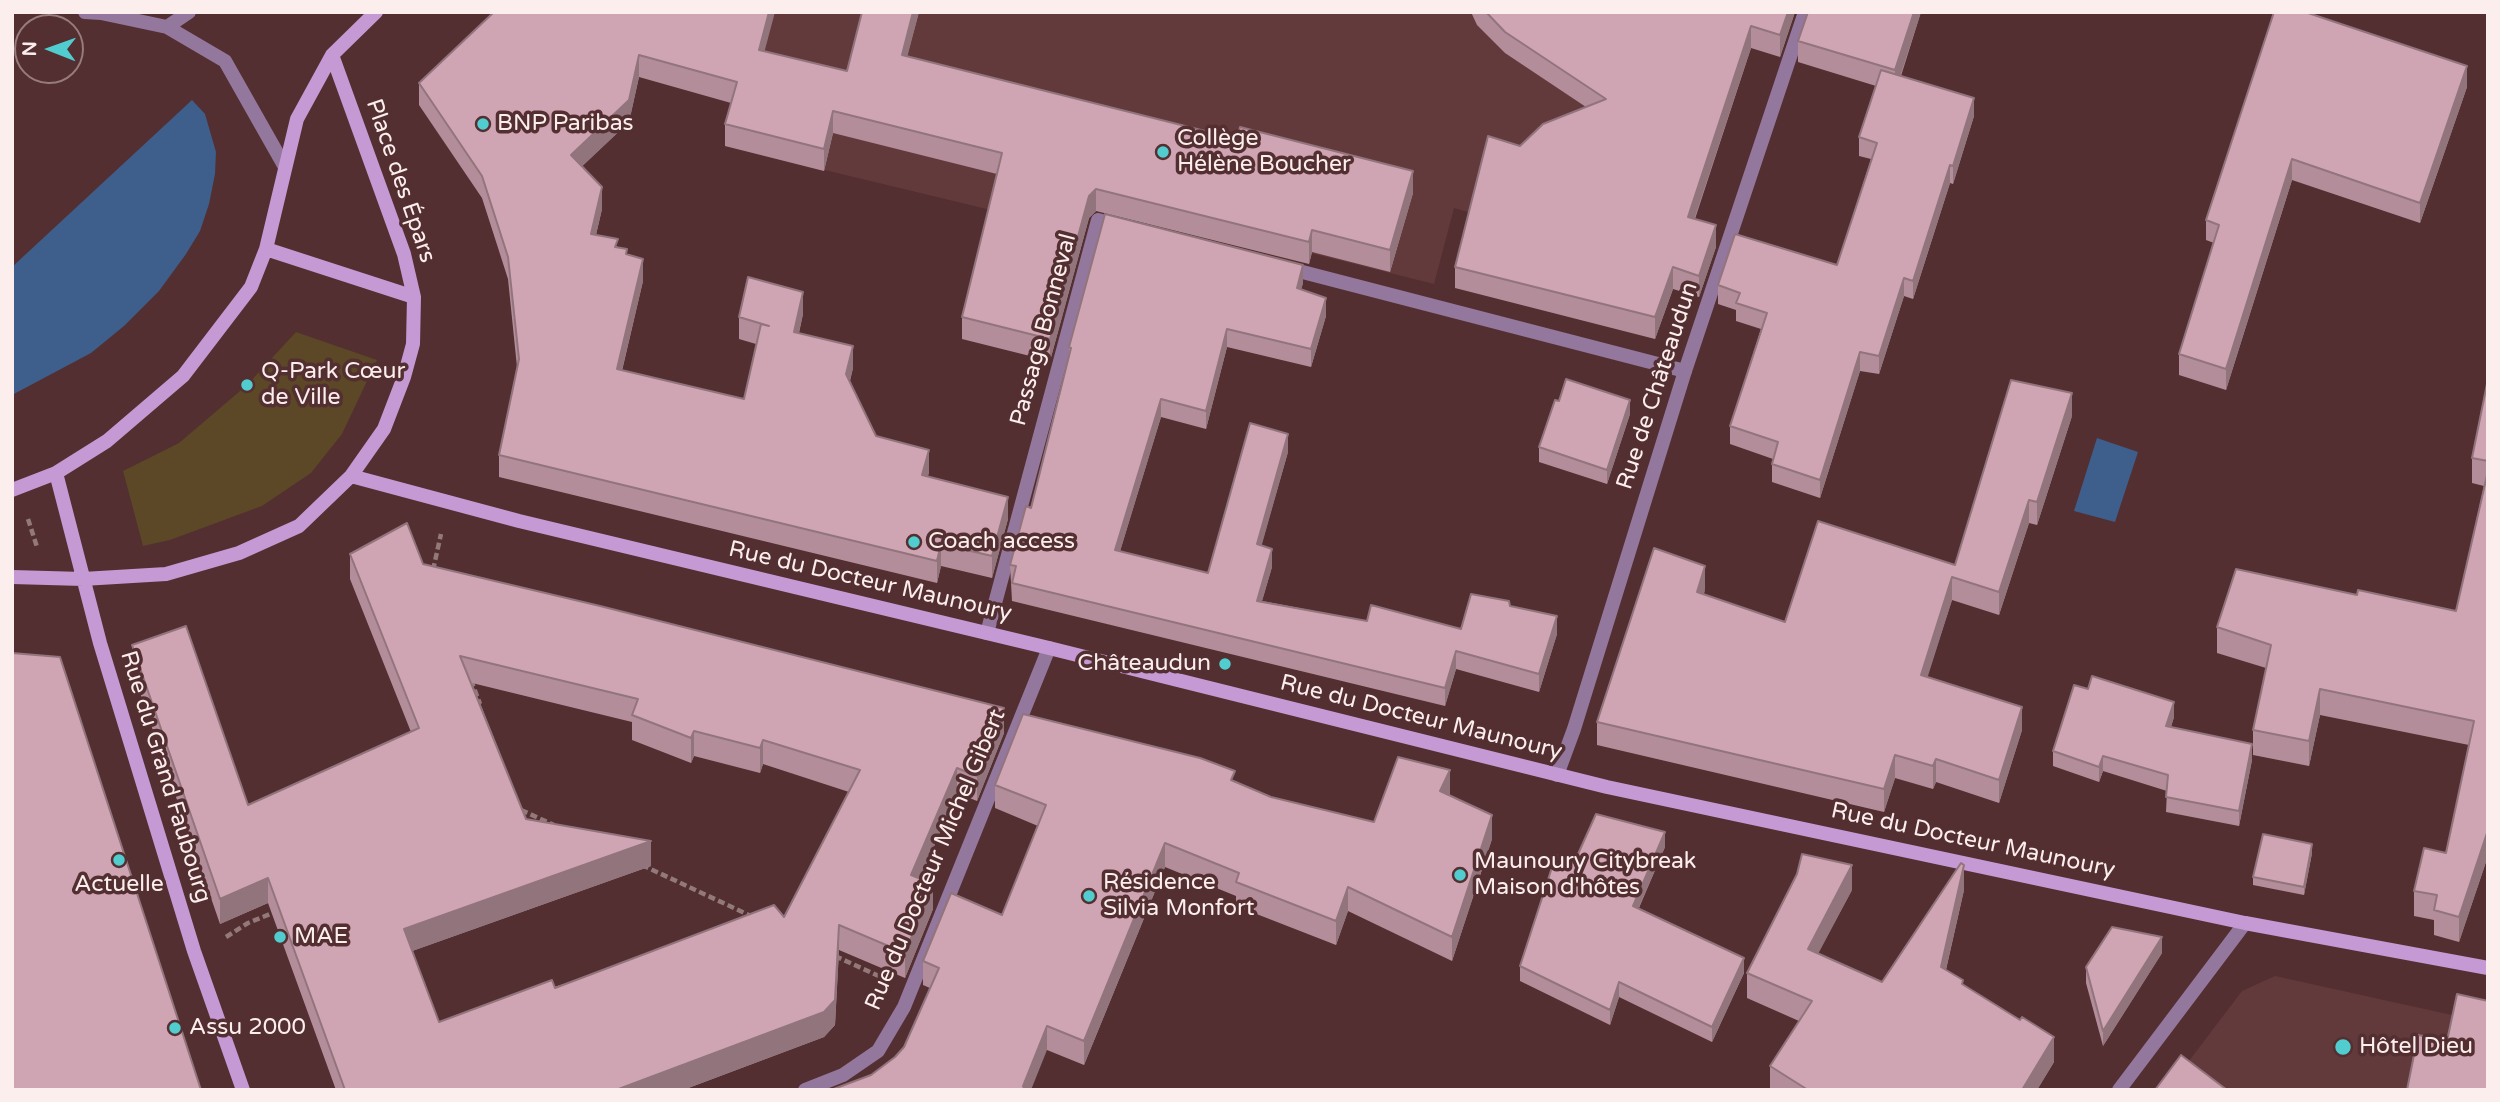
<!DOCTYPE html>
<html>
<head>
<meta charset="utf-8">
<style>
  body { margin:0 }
  #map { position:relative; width:2500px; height:1102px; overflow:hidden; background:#532f31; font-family:"Varela Round",sans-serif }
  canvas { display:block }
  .frame { position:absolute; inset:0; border:14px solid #fdeeee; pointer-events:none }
  .north { position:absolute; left:14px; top:14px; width:70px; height:70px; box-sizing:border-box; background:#532f31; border:2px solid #977b7d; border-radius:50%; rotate:271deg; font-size:19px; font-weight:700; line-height:28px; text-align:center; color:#fdeeee }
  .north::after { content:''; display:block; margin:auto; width:24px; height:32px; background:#52cdcf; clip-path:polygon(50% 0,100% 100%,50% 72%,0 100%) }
</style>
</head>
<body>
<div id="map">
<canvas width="2500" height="1102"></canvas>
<div class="frame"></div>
<div class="north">N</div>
</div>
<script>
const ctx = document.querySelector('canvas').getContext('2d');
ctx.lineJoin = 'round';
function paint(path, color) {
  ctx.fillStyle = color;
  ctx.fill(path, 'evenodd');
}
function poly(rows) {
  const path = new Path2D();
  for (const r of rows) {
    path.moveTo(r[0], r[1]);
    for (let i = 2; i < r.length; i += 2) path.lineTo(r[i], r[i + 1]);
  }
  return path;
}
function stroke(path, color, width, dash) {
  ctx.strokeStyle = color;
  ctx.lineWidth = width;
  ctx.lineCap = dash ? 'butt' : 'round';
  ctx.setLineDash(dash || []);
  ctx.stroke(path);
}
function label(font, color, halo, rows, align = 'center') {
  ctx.font = font + ' "Varela Round",sans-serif';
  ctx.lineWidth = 7;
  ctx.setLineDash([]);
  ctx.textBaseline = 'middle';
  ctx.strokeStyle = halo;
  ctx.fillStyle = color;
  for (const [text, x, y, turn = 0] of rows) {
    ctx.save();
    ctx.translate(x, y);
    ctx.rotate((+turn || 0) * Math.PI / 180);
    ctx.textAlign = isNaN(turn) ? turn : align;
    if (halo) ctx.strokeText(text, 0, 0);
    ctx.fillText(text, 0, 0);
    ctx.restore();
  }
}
paint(poly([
  [692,12,1762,12,1720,140,1597,103,1554,236,1454,208,1434,284,1079,195,1070,229,725,146,746,70],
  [2275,976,2488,1023,2488,1090,2167,1090,2242,991]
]), '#633a3c');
paint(poly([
  [296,332,377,360,342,434,311,473,262,506,170,540,143,546,123,471,179,443,247,385]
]), '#5c4727');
paint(poly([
  [192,100,205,114,216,152,215,174,209,204,200,231,186,254,159,291,124,326,91,353,12,395,12,267],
  [2097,438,2138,452,2115,522,2074,511]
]), '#3e5e8b');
stroke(poly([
  [28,519,37,547],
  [433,570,441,534],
  [471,680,480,704],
  [521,810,554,825],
  [642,865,751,916],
  [226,937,248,923,275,912],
  [835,956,881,977]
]), '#94797a', 4.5, [7, 3.5]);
stroke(poly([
  [1287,268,1685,371],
  [987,633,1098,220,1121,226]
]), '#93779d', 14);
stroke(poly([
  [85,12,101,13,167,27,225,61,285,167],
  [167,27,189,12]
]), '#93779d', 14);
stroke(poly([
  [1557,775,1574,729,1685,371,1805,12],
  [805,1090,843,1075,878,1051,904,1007,1049,648],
  [2119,1090,2245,923]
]), '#93779d', 14);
stroke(poly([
  [266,249,414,297],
  [56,473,100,643,194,951,243,1090],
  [351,476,519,521,1049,648,1607,787,2245,923,2488,968],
  [12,490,56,473,107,441,183,376,251,287,266,249,297,119,332,55,376,12],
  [12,577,83,579,166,574,239,553,299,526,351,476,384,429,404,377,413,344,414,297,404,254,332,55]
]), '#c499d4', 14);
paint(poly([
  [494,12,764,52,847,71,862,12,919,12,907,56,1413,193,1390,272,1312,252,1309,264,1096,211,1089,218,1050,361,962,339,962,317,997,174,833,133,824,171,725,146,725,124,731,103,639,77,629,122,582,166,602,209,596,235,618,247,627,255,643,281,622,371,744,399,756,344,739,339,739,317,803,314,799,333,853,368,850,381,876,436,929,472,928,476,1008,519,992,578,941,566,937,583,499,477,499,455,517,367,508,279,482,198,419,105,419,83],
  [1471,12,1795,12,1780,57,1751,48,1695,219,1716,247,1699,297,1673,289,1655,339,1455,288,1455,267,1520,146,1586,107,1505,53,1477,25],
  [1808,12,1921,12,1901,76,1974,116,1953,184,1950,183,1913,299,1904,296,1879,374,1860,371,1820,498,1772,482,1772,464,1773,459,1730,444,1730,426,1761,329,1736,321,1736,310,1718,304,1718,285,1837,265,1871,159,1859,156,1859,137,1876,86,1798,62,1798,41],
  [2274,12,2467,87,2420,223,2292,180,2226,390,2179,375,2179,354,2214,243,2206,240,2206,220],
  [1303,283,1301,289,1326,316,1311,367,1227,347,1206,429,1161,417,1120,551,1208,573,1288,452,1261,546,1272,567,1262,601,1367,621,1461,629,1510,606,1557,634,1539,692,1456,669,1445,706,1012,601,1010,565,1031,508,1069,356,1069,347],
  [2488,379,2488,856,2459,942,2434,935,2434,920,2414,916,2414,891,2446,853,2469,745,2320,715,2309,766,2253,755,2253,730,2266,668,2217,653,2217,627,2357,595,2456,611,2484,486,2472,483,2472,458],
  [1630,414,1607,484,1539,462,1539,447],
  [2072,416,2037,525,2029,523,1999,615,1952,600,1927,677,2022,730,1999,803,1936,782,1933,789,1895,778,1884,812,1597,745,1597,722,1705,589,1704,594,1785,622,1955,565],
  [350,554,423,564,1004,733,977,801,957,793,920,879,933,909,905,978,839,950,835,1025,824,1037,683,1090,336,1090,268,903,220,924,132,670,132,645,248,805,411,732,350,579],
  [472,683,632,722,632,740,691,763,694,756,760,773,763,764,849,792,784,917,439,1022,412,951,651,866,526,819],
  [2174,717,2171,727,2252,760,2239,826,2166,812,2167,791,2103,771,2099,782,2053,766,2053,751],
  [1235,781,1271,797,1374,822,1450,794,1450,795,1492,839,1452,961,1348,911,1336,945,1236,906,1236,896,1165,867,1084,1065,1047,1050,871,1075,895,1057,904,1047,930,988,923,985,923,961,1002,915,1038,826,995,808,995,785],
  [1665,847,1639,908,1744,973,1712,1042,1619,997,1610,1025,1520,981,1520,966,1574,863],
  [2312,853,2304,895,2253,885,2253,877],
  [1852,890,1818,953,1882,982,1964,890,1946,970,2054,1062,2037,1090,1770,1090,1770,1066,1799,1021,1747,998,1747,973],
  [2162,953,2103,1046,2086,983,2086,967]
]), '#b38e9a');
paint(poly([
  [769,12,775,12,759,72,759,50],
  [913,12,919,12,902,77,902,55],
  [1788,12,1795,12,1780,57,1780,35],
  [1914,12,1921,12,1895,92,1895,70],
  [1751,26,1751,48,1688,238,1688,217],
  [639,55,639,77,629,122,571,177,571,155],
  [2467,66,2467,87,2420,223,2420,203],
  [1974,98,1974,116,1953,184,1953,166],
  [833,111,833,133,824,171,824,149],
  [2292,159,2292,180,2226,390,2226,369],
  [1950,165,1950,183,1913,299,1913,281],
  [1413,171,1413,193,1390,272,1390,250],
  [602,187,602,209,591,256,591,234],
  [1096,189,1096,211,1089,218,1050,361,1050,339,1089,196],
  [1716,225,1716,247,1699,297,1699,276],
  [1312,230,1312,252,1309,264,1309,242],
  [643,259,643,281,617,391,617,369],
  [1303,265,1303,283,1297,306,1297,288],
  [1673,267,1673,289,1655,339,1655,317],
  [1904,278,1904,296,1879,374,1879,356],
  [803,292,803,314,794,354,794,332],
  [1326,298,1326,316,1311,367,1311,349],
  [1227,329,1227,347,1206,429,1206,411],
  [853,346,853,368,846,396,846,374],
  [1860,352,1860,371,1820,498,1820,480],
  [2072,393,2072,416,2037,525,2037,502],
  [1161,399,1161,417,1115,568,1115,550],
  [1630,400,1630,414,1607,484,1607,470],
  [1288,434,1288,452,1257,562,1257,544],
  [929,450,929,472,922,497,922,475],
  [1008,497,1008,519,992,578,992,556],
  [2029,500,2029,523,1999,615,1999,592],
  [941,544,941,566,937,583,937,561],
  [1272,549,1272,567,1257,618,1257,601],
  [1705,566,1705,589,1697,615,1697,592],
  [1952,577,1952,600,1921,698,1921,675],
  [1557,616,1557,634,1539,692,1539,674],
  [1456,651,1456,669,1445,706,1445,688],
  [2320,689,2320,715,2309,766,2309,741],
  [2174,702,2174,717,2166,742,2166,726],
  [2022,707,2022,730,1999,803,1999,780],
  [1004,708,1004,733,977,801,977,776],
  [694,731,694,756,691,763,691,738],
  [763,740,763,764,760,773,760,748],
  [2252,744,2252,760,2239,826,2239,811],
  [1895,755,1895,778,1884,812,1884,789],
  [2103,756,2103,771,2099,782,2099,767],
  [1936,759,1936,782,1933,789,1933,766],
  [957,768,957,793,911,900,911,875],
  [1450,770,1450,794,1440,815,1440,791],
  [1492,815,1492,839,1452,961,1452,937],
  [2488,830,2488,856,2459,942,2459,917],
  [1665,832,1665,847,1633,921,1633,906],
  [651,841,651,866,404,954,404,929],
  [1165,843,1165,867,1084,1065,1084,1041],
  [2312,844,2312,853,2304,895,2304,887],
  [1852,865,1852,890,1808,973,1808,949],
  [1964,865,1964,890,1941,991,1941,967],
  [268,878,268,903,220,924,220,899],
  [933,884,933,909,905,978,905,953],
  [1348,887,1348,911,1336,945,1336,921],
  [839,925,839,950,835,1025,824,1037,683,1090,616,1090],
  [2162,937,2162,953,2103,1046,2103,1031],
  [1744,958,1744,973,1712,1042,1712,1027],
  [1619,982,1619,997,1610,1025,1610,1010],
  [1047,1026,1047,1050,1031,1090,1023,1090,1023,1086],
  [2054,1037,2054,1062,2037,1090,2022,1090]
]), '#92747d');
const building = poly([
  [494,12,769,12,759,50,847,71,862,12,913,12,902,55,1237,139,1240,127,1413,171,1390,250,1312,230,1309,242,1096,189,1089,196,1050,339,962,317,1002,153,833,111,824,149,725,124,737,82,639,55,629,100,571,155,602,187,591,234,618,239,615,247,627,249,626,254,643,259,617,369,744,399,761,324,769,326,739,317,748,277,803,292,794,332,853,346,846,374,876,436,929,450,922,475,1008,497,992,556,941,544,937,561,499,455,519,359,508,257,482,176,419,83,494,12],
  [1486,12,1788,12,1780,35,1751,26,1688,217,1716,225,1699,276,1673,267,1655,317,1455,267,1488,136,1520,146,1543,124,1606,99,1505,32,1486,12],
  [1808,12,1914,12,1895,70,1798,41,1808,12],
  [2274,12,2305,12,2467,66,2420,203,2292,159,2226,369,2179,354,2219,225,2206,220,2274,12],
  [1881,70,1974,98,1953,166,1950,165,1913,281,1904,278,1879,356,1860,352,1820,480,1772,464,1778,442,1730,426,1767,313,1736,303,1740,293,1718,285,1735,234,1837,265,1877,143,1859,137,1881,70],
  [1105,214,1303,265,1297,288,1326,298,1311,349,1227,329,1206,411,1161,399,1115,550,1208,573,1250,423,1288,434,1257,544,1272,549,1257,601,1367,621,1371,605,1461,629,1471,594,1509,601,1510,606,1557,616,1539,674,1456,651,1445,688,1012,583,1016,566,1010,565,1026,506,1031,508,1071,348,1069,347,1105,214],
  [1566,379,1630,400,1607,470,1539,447,1555,400,1559,401,1566,379],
  [2488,379,2488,461,2472,458,2488,379],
  [2011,380,2072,393,2037,502,2029,500,1999,592,1952,577,1921,675,2022,707,1999,780,1936,759,1933,766,1895,755,1884,789,1597,722,1654,548,1705,566,1697,592,1785,622,1818,521,1955,565,2011,380],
  [2488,471,2488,830,2459,917,2434,910,2437,895,2414,891,2424,848,2446,853,2474,721,2320,689,2309,741,2253,730,2271,645,2217,627,2236,569,2357,595,2358,590,2456,611,2488,471],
  [407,523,423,564,600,606,1004,708,977,776,957,768,911,875,933,884,905,953,839,925,835,1000,824,1012,616,1090,345,1090,268,878,220,899,132,645,186,626,248,805,419,728,350,554,407,523],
  [460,656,638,699,632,715,691,738,694,731,760,748,763,740,860,770,784,917,774,905,555,988,552,980,439,1022,404,929,651,841,526,819,460,656],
  [12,653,60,657,201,1090,12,1090,12,653],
  [2092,676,2174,702,2166,726,2252,744,2239,811,2166,797,2168,775,2103,756,2099,767,2053,751,2074,685,2088,689,2092,676],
  [1023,714,1200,758,1235,771,1231,780,1271,797,1374,822,1398,757,1450,770,1440,791,1492,815,1452,937,1348,887,1336,921,1236,882,1239,873,1165,843,1084,1041,1047,1026,1023,1086,1025,1090,831,1090,871,1075,895,1057,904,1047,939,968,923,961,951,893,1002,915,1046,805,995,785,1023,714],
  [1596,814,1665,832,1633,906,1744,958,1712,1027,1619,982,1610,1010,1520,966,1556,855,1574,863,1596,814],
  [2263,834,2312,844,2304,887,2253,877,2263,834],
  [1802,854,1852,865,1808,949,1882,982,1961,863,1964,865,1941,967,1963,980,1962,984,2020,1020,2022,1017,2054,1037,2022,1090,1808,1090,1770,1066,1812,1001,1747,973,1797,874,1802,854],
  [2112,927,2162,937,2103,1031,2086,967,2112,927],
  [2457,994,2488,1001,2488,1090,2407,1090,2418,1035,2447,1041,2457,994],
  [2181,1055,2227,1090,2155,1090,2181,1055]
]);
paint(building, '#d0a5b3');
stroke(building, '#92747d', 2);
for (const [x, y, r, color] of [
  [483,124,7,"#52cdcf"],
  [1163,152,7,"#52cdcf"],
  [247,385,7,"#52cdcf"],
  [914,542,7,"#52cdcf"],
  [1225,664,7,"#52cdcf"],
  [119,860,7,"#52cdcf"],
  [1460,875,7,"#52cdcf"],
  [1089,896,7,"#52cdcf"],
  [280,937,7,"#52cdcf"],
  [175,1028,7,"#52cdcf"],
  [2343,1047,9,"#52cdcf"]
]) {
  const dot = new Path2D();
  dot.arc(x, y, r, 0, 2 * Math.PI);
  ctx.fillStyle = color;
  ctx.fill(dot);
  stroke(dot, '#532f31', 2.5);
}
label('23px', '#fdeeee', '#532f31', [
  ["BNP Paribas",497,124],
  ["Collège",1177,139],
  ["Hélène Boucher",1177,165],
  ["Q-Park Cœur",261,372],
  ["de Ville",261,398],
  ["Coach access",928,542],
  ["Châteaudun",1211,664,"right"],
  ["Maunoury Citybreak",1474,862],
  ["Maison d'hôtes",1474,888],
  ["Résidence",1103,883],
  ["Silvia Monfort",1103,909],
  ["Actuelle",119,885,"center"],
  ["MAE",294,937],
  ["Assu 2000",189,1028],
  ["Hôtel Dieu",2359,1047]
], 'left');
label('23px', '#fdeeee', '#532f31', [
  ["Place des Épars",400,181,71],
  ["Passage Bonneval",1044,330,-75],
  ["Rue de Châteaudun",1658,386,-72],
  ["Rue du Docteur Maunoury",870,582,13],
  ["Rue du Docteur Maunoury",1421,718,14],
  ["Rue du Grand Faubourg",165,777,73],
  ["Rue du Docteur Maunoury",1973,841,12],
  ["Rue du Docteur Michel Gibert",936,860,-67]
]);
</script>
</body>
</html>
